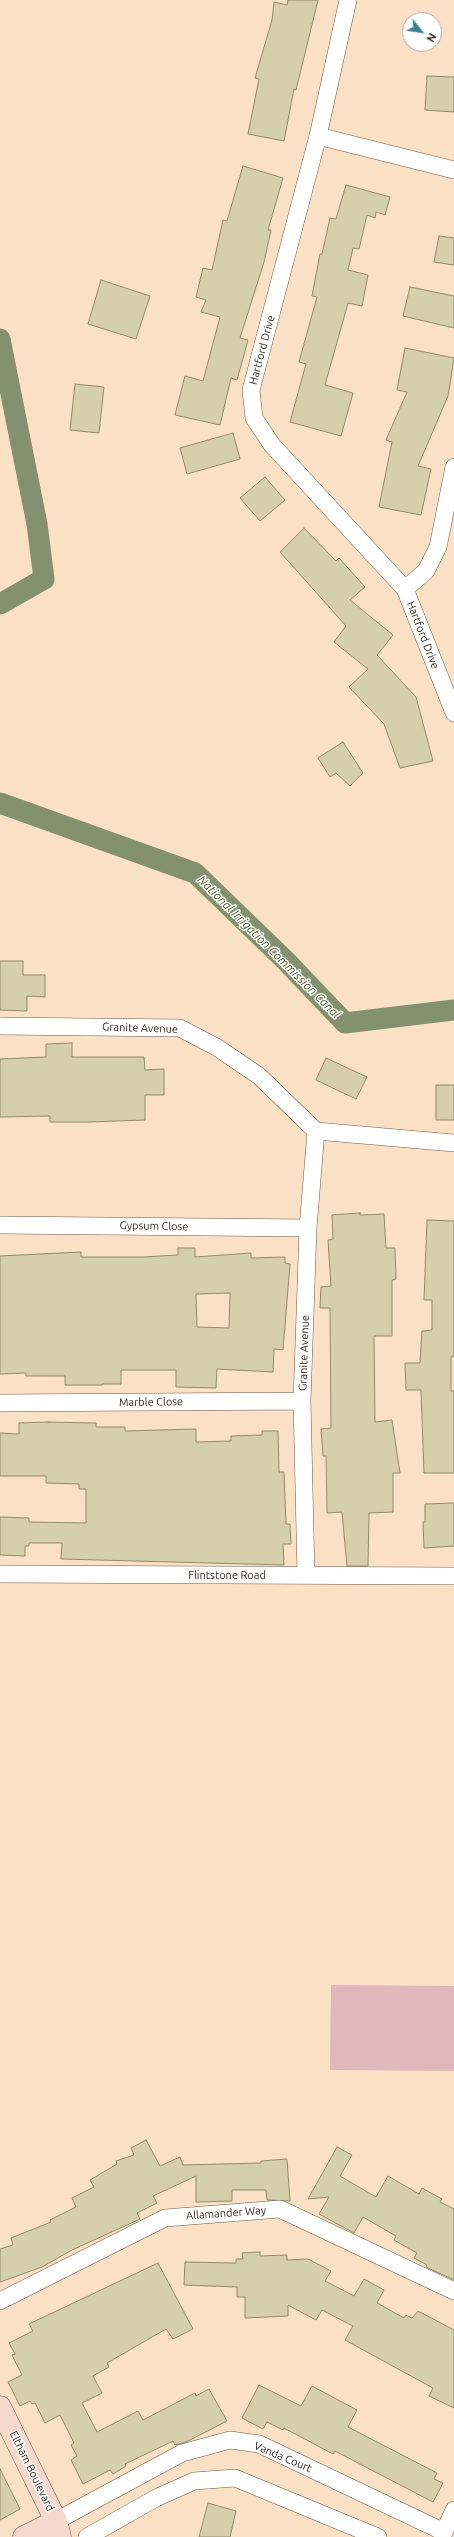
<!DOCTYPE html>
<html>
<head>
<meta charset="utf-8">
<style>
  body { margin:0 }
  #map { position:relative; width:454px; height:2537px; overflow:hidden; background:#fae0c4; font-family:Ubuntu,sans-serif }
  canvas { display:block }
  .north { position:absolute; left:402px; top:12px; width:40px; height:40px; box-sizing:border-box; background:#fff; border:1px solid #aca8a4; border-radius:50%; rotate:120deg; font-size:11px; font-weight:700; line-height:16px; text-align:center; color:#30261c }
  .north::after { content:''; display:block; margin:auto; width:14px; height:18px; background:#3c818f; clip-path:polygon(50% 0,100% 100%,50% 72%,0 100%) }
</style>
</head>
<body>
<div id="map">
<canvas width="454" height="2537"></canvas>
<div class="north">N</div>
</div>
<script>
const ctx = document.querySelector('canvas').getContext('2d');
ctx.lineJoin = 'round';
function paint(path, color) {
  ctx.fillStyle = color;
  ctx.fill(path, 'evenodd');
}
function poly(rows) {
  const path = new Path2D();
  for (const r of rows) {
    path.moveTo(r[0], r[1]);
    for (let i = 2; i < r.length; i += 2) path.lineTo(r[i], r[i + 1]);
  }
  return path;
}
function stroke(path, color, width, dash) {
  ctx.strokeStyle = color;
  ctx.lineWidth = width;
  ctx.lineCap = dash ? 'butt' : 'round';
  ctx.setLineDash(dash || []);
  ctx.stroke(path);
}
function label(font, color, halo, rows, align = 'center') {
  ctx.font = font + ' Ubuntu,sans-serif';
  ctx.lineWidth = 3;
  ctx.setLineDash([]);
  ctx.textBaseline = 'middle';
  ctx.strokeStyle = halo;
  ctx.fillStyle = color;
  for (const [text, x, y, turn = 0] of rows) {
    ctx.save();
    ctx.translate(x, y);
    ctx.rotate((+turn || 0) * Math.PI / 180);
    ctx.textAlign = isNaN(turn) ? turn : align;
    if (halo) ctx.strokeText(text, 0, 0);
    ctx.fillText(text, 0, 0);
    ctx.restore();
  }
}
paint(poly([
  [331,1985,454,1986,454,2071,330,2070]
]), '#e0b7bb');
stroke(poly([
  [0,339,37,524,44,579,0,604],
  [0,803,195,873,286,961,345,1023,454,1010]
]), '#83916e', 21);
const building = poly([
  [288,0,318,0,296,90,294,89,284,141,248,134,259,79,255,78,272,20,274,2,287,5,288,0],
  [427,76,454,77,454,112,425,110,427,76],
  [243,166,283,178,268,230,271,230,264,262,240,338,248,340,237,380,231,378,220,425,175,415,185,376,203,381,220,317,201,312,206,300,196,297,203,268,212,270,223,220,227,221,243,166],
  [346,185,390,197,385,215,376,212,375,218,367,215,359,249,353,248,348,270,368,275,362,306,348,303,325,385,353,393,341,436,290,422,306,364,299,362,317,297,312,296,320,254,322,254,330,218,336,219,346,185],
  [439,236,454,238,454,265,434,262,439,236],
  [101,280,150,296,136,339,88,324,101,280],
  [410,287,454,296,454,328,403,316,410,287],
  [405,348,454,358,448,396,418,466,431,469,421,515,379,507,392,442,386,440,407,392,397,390,405,348],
  [75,384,104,387,99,433,70,430,75,384],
  [233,433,240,459,187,474,180,448,233,433],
  [265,477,285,500,260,521,240,498,265,477],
  [304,528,336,561,339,558,365,587,350,600,393,635,377,655,416,697,433,761,400,768,384,724,349,687,368,669,334,642,346,626,280,552,304,528],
  [343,742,363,773,350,786,336,773,330,777,318,758,343,742],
  [0,961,23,961,23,975,45,975,45,997,27,996,27,1011,0,1010,0,961],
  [72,1043,72,1057,144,1057,145,1070,164,1069,164,1095,145,1095,145,1120,89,1122,50,1122,50,1116,0,1117,0,1059,46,1057,46,1044,72,1043],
  [326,1058,367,1077,356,1099,316,1080,326,1058],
  [436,1085,454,1085,454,1120,436,1120,436,1085],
  [360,1213,360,1215,384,1214,386,1248,395,1248,396,1279,392,1280,392,1336,374,1336,375,1422,392,1420,400,1473,393,1473,393,1512,369,1513,368,1566,347,1566,342,1512,327,1513,326,1456,323,1456,321,1429,331,1428,330,1308,320,1308,321,1287,331,1286,328,1240,333,1239,332,1215,360,1213],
  [427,1220,454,1221,454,1356,451,1357,451,1391,454,1391,454,1473,424,1473,421,1390,406,1390,405,1363,420,1363,422,1331,432,1330,432,1300,424,1300,427,1220],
  [178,1248,195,1248,195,1257,251,1253,251,1258,285,1257,285,1263,290,1264,283,1350,274,1349,273,1372,217,1369,216,1388,176,1387,176,1370,121,1370,121,1384,102,1384,102,1385,65,1385,65,1376,26,1376,26,1373,0,1374,0,1256,81,1252,81,1257,143,1257,178,1255,178,1248],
  [230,1293,229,1328,197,1327,196,1294,230,1293],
  [48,1422,96,1423,96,1427,125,1427,125,1431,196,1429,196,1442,231,1441,231,1436,262,1435,262,1431,278,1431,279,1472,284,1472,286,1524,290,1524,291,1544,283,1544,284,1565,61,1559,62,1543,29,1543,29,1546,25,1546,25,1556,0,1555,0,1517,29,1518,29,1522,86,1523,86,1489,79,1489,79,1484,46,1483,46,1476,0,1476,0,1433,19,1434,19,1423,48,1422],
  [454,1503,454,1546,424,1548,423,1522,425,1522,425,1504,454,1503],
  [146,2140,160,2166,180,2157,183,2165,261,2163,261,2161,287,2159,290,2201,267,2200,266,2190,232,2190,232,2201,196,2202,196,2176,153,2196,157,2203,137,2213,140,2219,72,2250,42,2267,0,2282,0,2249,13,2245,11,2238,51,2222,50,2220,76,2207,72,2198,94,2187,90,2180,117,2164,116,2161,134,2155,131,2148,146,2140],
  [337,2147,352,2155,340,2176,376,2197,388,2176,419,2194,422,2188,442,2199,440,2202,454,2209,454,2280,426,2267,427,2265,414,2258,417,2253,394,2240,396,2236,363,2217,354,2233,319,2214,329,2197,308,2199,337,2147],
  [260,2252,260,2256,287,2255,287,2260,308,2259,331,2271,325,2281,354,2296,364,2279,384,2290,377,2303,404,2318,406,2315,412,2318,418,2311,454,2330,454,2408,429,2396,433,2388,345,2340,353,2326,322,2310,316,2320,288,2305,288,2316,245,2318,245,2297,237,2297,237,2287,184,2285,185,2262,236,2263,236,2259,243,2259,242,2253,260,2252],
  [158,2263,193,2329,173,2339,166,2329,107,2363,109,2367,93,2376,102,2393,82,2403,97,2432,138,2411,143,2420,195,2393,196,2396,209,2389,227,2421,186,2442,175,2445,173,2441,125,2464,126,2466,113,2474,110,2470,83,2484,71,2460,77,2456,71,2445,74,2443,60,2415,45,2423,35,2403,32,2404,30,2401,20,2406,8,2382,22,2375,12,2355,15,2354,9,2343,33,2331,29,2324,158,2263],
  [259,2385,301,2406,312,2386,357,2410,348,2427,437,2473,434,2479,443,2483,433,2502,335,2451,333,2454,284,2428,283,2430,267,2422,263,2429,242,2418,259,2385],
  [0,2469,20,2509,0,2520,0,2469],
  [208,2503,236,2511,230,2537,199,2537,208,2503]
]);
paint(building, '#d6cfac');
stroke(building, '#918a6a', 1);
const street = poly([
  [348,0,318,136,251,390,254,418,272,445,405,589,454,713],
  [318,136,454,170],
  [405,589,426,571,438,547,454,467],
  [0,1026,180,1028,218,1048,259,1076,316,1131,454,1143],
  [0,1225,308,1228],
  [0,1403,302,1401],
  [0,1574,454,1576],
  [306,1575,302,1401,308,1228,316,1131],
  [0,2301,165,2218,280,2209,454,2291],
  [56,2521,182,2453,230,2440,259,2444,444,2532],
  [87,2537,156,2498,194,2481,235,2478,378,2537],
  [442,2537,454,2510]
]);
const secondary = poly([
  [0,2407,56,2521,60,2537],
  [24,2537,56,2521]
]);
stroke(street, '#6e5840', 18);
stroke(secondary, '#6e5840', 23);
stroke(street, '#fff', 17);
stroke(secondary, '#f6d8cd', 22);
label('11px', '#30261c', '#fff', [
  ["Hartford Drive",262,350,-75],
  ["Hartford Drive",423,635,69],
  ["Granite Avenue",140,1028,2],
  ["Gypsum Close",154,1226,1],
  ["Granite Avenue",304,1353,-88],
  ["Marble Close",151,1402,-1],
  ["Flintstone Road",227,1575],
  ["Allamander Way",226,2213,-4],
  ["Vanda Court",283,2457,23],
  ["Eltham Boulevard",32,2471,64]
]);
label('italic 12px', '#3f521c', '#fff', [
  ["National Irrigation Commission Canal",269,947,45]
]);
</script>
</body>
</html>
